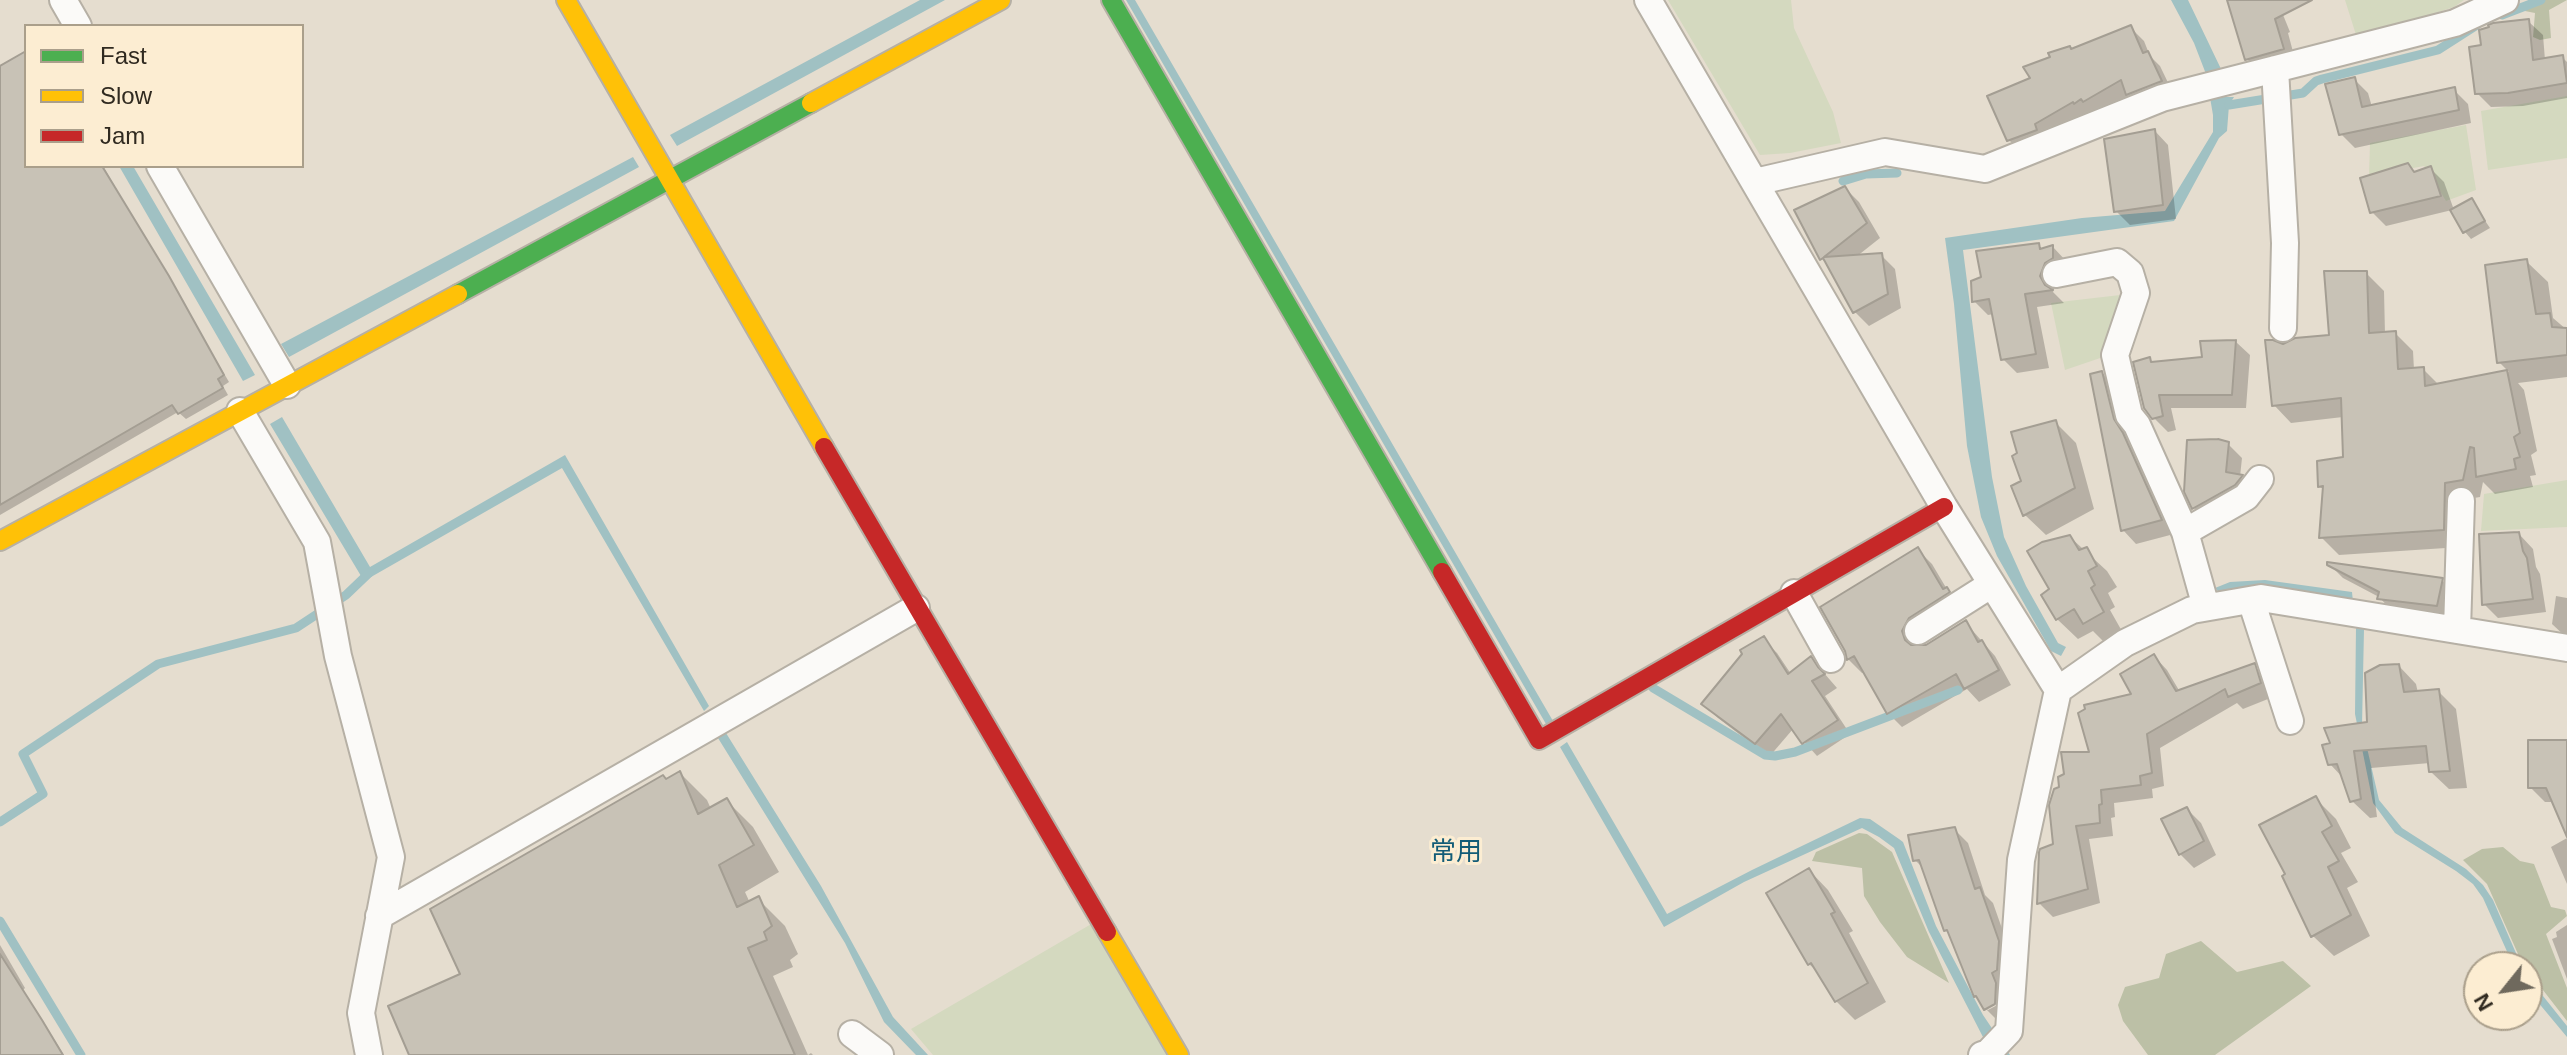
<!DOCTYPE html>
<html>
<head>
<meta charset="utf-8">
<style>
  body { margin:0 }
  #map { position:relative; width:2567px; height:1055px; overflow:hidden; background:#e5ddcf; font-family:Arial,sans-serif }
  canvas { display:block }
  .legend { position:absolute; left:24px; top:24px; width:280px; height:144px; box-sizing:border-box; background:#fcedd2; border:2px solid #aa9f8b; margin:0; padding:10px 14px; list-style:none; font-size:24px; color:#302a20 }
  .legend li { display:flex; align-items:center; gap:16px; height:40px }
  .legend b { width:40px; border:2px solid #aa9f8b }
  .north { position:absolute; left:2463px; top:951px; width:80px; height:80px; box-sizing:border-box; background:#fcedd2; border:2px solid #aa9f8b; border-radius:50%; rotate:240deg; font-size:22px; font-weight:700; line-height:32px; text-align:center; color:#302a20 }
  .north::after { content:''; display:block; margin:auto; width:28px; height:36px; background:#6f695d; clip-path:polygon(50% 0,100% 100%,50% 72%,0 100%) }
</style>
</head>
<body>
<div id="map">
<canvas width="2567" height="1055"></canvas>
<ul class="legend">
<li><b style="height:10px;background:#4caf50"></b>Fast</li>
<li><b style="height:10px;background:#ffc107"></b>Slow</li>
<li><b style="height:10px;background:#c62828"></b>Jam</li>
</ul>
<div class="north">N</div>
</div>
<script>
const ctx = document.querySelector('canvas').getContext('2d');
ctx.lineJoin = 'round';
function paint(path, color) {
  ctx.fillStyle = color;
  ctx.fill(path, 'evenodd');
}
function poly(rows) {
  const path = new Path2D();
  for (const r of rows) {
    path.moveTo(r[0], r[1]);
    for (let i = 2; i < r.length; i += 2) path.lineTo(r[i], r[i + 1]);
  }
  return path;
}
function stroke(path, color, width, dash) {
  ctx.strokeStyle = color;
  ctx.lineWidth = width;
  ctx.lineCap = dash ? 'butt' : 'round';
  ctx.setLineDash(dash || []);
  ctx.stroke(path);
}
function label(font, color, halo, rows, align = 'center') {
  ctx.font = font + ' Arial,"Noto Sans JP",sans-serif';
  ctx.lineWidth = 6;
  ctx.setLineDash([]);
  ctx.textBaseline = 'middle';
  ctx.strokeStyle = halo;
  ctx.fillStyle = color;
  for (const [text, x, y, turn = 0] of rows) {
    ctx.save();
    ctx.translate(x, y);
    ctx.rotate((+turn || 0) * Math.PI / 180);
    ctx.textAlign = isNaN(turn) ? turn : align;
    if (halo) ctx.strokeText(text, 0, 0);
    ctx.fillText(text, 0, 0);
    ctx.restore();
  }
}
paint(poly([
  [1668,0,1791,0,1794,28,1833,112,1841,143,1790,153,1760,155],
  [2345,0,2464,0,2454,7,2357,38],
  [2567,96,2567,158,2488,170,2481,111],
  [2466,125,2476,190,2446,201,2424,166,2369,176,2370,143],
  [2129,294,2109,355,2065,370,2051,303],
  [2567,480,2567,527,2481,531,2484,494],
  [1093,923,1170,1055,933,1055,911,1029]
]), '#d4d9bf');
paint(poly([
  [2528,0,2567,0,2549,10,2551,38,2540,40,2533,37,2535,13,2525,11],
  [1859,833,1867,834,1892,852,1949,983,1907,957,1880,922,1864,896,1862,868,1812,861,1816,852],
  [2503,847,2520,861,2534,864,2551,907,2565,910,2567,916,2546,934,2567,988,2567,1021,2522,963,2487,884,2463,860,2482,849],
  [2201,941,2237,972,2283,961,2311,986,2215,1055,2148,1055,2123,1021,2118,1005,2125,987,2159,978,2166,954]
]), '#bcc0a6');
paint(poly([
  [920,0,945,0,677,146,670,135],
  [1126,0,1135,0,1553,721,1546,724],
  [2171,0,2188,0,2221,69,2225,97,2234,97,2229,105,2227,131,2219,138,2174,221,1963,250,1992,477,2004,537,2026,586,2058,643,2066,647,2061,656,2051,651,1997,556,1981,517,1967,446,1954,304,1945,238,2082,218,2165,211,2213,132,2213,115,2206,74,2194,43],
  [633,157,639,167,289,357,281,344],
  [119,166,133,166,255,375,243,381],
  [282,417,370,567,565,455,709,706,704,711,562,468,364,581,270,424],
  [2265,580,2352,592,2353,602,2221,594,2215,588,2230,582],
  [2356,627,2364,629,2362,726,2379,800,2402,828,2466,869,2483,885,2493,900,2522,967,2514,967,2483,898,2473,884,2456,871,2395,833,2373,803,2355,714],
  [726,733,821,886,893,1017,928,1055,916,1055,884,1022,845,943,718,738],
  [1567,742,1667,914,1752,870,1860,818,1870,819,1899,839,1903,842,1936,926,1983,1015,2010,1055,1997,1055,1984,1039,1929,932,1894,848,1879,837,1862,828,1744,882,1664,927,1560,747],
  [2527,976,2567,1026,2567,1037,2527,989]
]), '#a0c1c3');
paint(poly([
  [2229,0,2277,0,2290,32,2288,33,2296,63,2261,73,2247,59],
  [2529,22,2543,35,2545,60,2562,57,2567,62,2567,98,2523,106,2491,107,2477,93,2484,47],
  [2131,28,2144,41,2150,56,2160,66,2174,95,2141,107,2130,95,2097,114,2087,114,2022,153,2009,140,2032,79,2072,51],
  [26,53,26,166,103,166,229,382,223,386,228,395,186,419,178,412,0,515,0,68],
  [2354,79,2368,93,2372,107,2454,90,2468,104,2471,123,2355,148,2341,134],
  [2155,131,2168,145,2176,219,2130,225,2116,211],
  [2408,165,2416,174,2430,168,2444,182,2454,210,2471,200,2490,228,2471,239,2465,232,2452,210,2386,226,2372,212],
  [1845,188,1859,202,1880,238,1856,257,1881,255,1895,269,1901,308,1869,326,1855,312,1830,267,1822,259,1797,211],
  [2038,245,2043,250,2053,247,2066,261,2053,292,2064,303,2037,307,2049,368,2017,373,2003,359,1994,314,1988,315,1974,301],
  [2527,262,2548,282,2553,318,2567,330,2567,377,2518,383,2524,390,2537,451,2531,455,2536,475,2530,476,2533,487,2495,494,2483,482,2480,497,2462,500,2461,547,2339,555,2321,537,2325,491,2320,486,2345,459,2343,417,2291,423,2274,405,2284,346,2331,337,2366,273,2384,291,2385,334,2395,333,2413,351,2414,370,2423,369,2439,385,2509,372,2499,362],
  [2236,342,2250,355,2246,408,2171,408,2176,430,2168,432,2154,418,2150,359,2154,364,2204,359],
  [2102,373,2116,387,2127,435,2137,450,2174,534,2136,544,2123,530],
  [2055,422,2076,443,2094,509,2046,535,2025,515,2023,482],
  [2228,444,2242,458,2240,477,2255,490,2208,522,2194,508,2186,491],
  [2519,534,2533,549,2536,567,2540,574,2546,612,2498,618,2484,604],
  [2070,537,2107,571,2117,587,2108,593,2115,607,2110,610,2123,633,2106,644,2093,631,2078,639,2057,619,2052,590],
  [1918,550,1932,564,1948,591,1960,603,1922,632,1914,647,1926,647,1965,622,1995,656,2011,685,1979,702,1967,689,1902,727,1888,713,1865,672,1862,673,1849,660,1847,650],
  [2329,564,2442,580,2455,594,2450,618,2393,612,2379,597,2343,578],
  [2556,596,2567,598,2567,638,2552,624],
  [1763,639,1777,653,1791,674,1811,658,1837,688,1825,696,1850,734,1817,756,1793,729,1769,757,1718,718,1704,704],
  [2154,656,2167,670,2180,692,2254,666,2268,679,2273,697,2243,709,2237,703,2160,748,2164,786,2152,789,2153,798,2114,803,2115,817,2111,818,2113,836,2089,839,2100,903,2053,917,2039,903,2055,846,2062,788,2092,754,2134,695],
  [2399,666,2416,684,2418,693,2438,691,2456,709,2467,788,2449,789,2431,772,2430,763,2371,768,2377,817,2370,818,2352,801,2344,779,2330,764,2369,723],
  [2567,742,2567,836,2554,802,2545,802,2530,787],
  [680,773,707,800,711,809,726,800,753,827,779,872,745,892,750,903,758,899,785,926,798,954,790,960,793,967,773,976,808,1055,811,1053,813,1055,412,1055,463,975,666,781],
  [2315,798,2336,819,2351,848,2341,853,2358,882,2347,888,2370,936,2334,956,2313,936],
  [2187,809,2201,823,2216,855,2194,868,2180,854],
  [1954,829,1968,843,1985,895,1993,903,2012,957,2010,984,2004,987,2009,999,2008,1018,2000,1023,1985,1008,1988,1010,2005,1001,2003,998,1985,1007,1976,996,1952,937,1946,930,1925,870,1915,860,1911,836],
  [2567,838,2567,884,2551,847],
  [1809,870,1828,890,1853,931,1849,933,1886,1002,1855,1020,1836,1001,1821,975,1809,964],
  [2567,925,2567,979,2552,939,2557,937,2556,932],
  [0,945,25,988,23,990,64,1055,0,1055]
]), '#0003');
stroke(poly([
  [2502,15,2541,0],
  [2229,105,2303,93,2316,81,2322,79,2438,50,2477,25],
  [1843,181,1866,174,1897,173],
  [1653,688,1765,755,1775,756,1795,752,1958,690],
  [0,822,43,794,23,754,158,664,296,628,346,595,369,573],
  [0,921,81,1055]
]), '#a0c1c3', 9);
const building = poly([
  [2227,0,2312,0,2275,19,2284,49,2245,60,2227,0],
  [2529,19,2533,60,2563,55,2567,83,2508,93,2475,94,2469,47,2481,45,2479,30,2489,27,2488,25,2493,23,2529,19],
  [2131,25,2143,53,2148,51,2162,81,2126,95,2121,80,2083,102,2081,99,2074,104,2073,102,2035,124,2037,130,2007,141,1987,96,2030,78,2023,67,2050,57,2048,53,2070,46,2071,49,2131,25],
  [26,51,26,166,102,166,169,276,224,375,218,379,223,388,178,414,172,405,0,505,0,66,26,51],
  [2355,77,2362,107,2455,87,2459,110,2339,135,2325,84,2355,77],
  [2155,129,2163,205,2114,212,2104,139,2155,129],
  [2408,163,2414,172,2431,166,2441,196,2370,213,2360,178,2408,163],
  [1845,186,1867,223,1824,257,1882,253,1888,294,1853,313,1823,258,1820,260,1794,210,1845,186],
  [2472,198,2485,221,2463,233,2450,210,2472,198],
  [2039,243,2040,249,2053,245,2053,258,2045,263,2040,276,2045,285,2053,290,2025,294,2036,354,2001,360,1989,299,1972,302,1971,281,1981,277,1976,251,2039,243],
  [2527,259,2536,314,2550,313,2552,327,2567,328,2567,355,2497,363,2485,265,2527,259],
  [2324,271,2367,271,2369,333,2396,331,2398,369,2424,367,2425,386,2507,370,2520,433,2514,437,2520,457,2514,459,2516,469,2476,477,2474,448,2470,447,2463,480,2445,483,2444,530,2319,538,2323,486,2318,487,2317,461,2343,457,2341,398,2272,406,2265,340,2273,340,2283,344,2295,338,2329,335,2324,271],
  [2236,340,2232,395,2159,395,2163,416,2152,419,2144,408,2133,362,2150,357,2151,362,2202,357,2200,341,2236,340],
  [2102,371,2114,419,2123,433,2162,520,2121,531,2090,374,2102,371],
  [2056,420,2075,488,2023,516,2011,486,2021,481,2012,456,2017,453,2011,432,2056,420],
  [2218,439,2229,442,2226,472,2243,475,2235,485,2192,509,2184,492,2187,440,2218,439],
  [2519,532,2523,551,2527,558,2533,599,2482,605,2479,534,2519,532],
  [2070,535,2079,550,2087,547,2097,566,2088,571,2095,585,2091,588,2104,612,2083,624,2074,609,2056,620,2041,595,2049,589,2027,551,2042,542,2070,535],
  [1918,547,1943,589,1947,587,1950,592,1909,618,1902,631,1905,640,1911,645,1926,645,1966,620,1978,642,1982,640,1999,670,1964,689,1956,674,1887,714,1854,656,1847,660,1845,651,1820,607,1918,547],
  [2327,562,2443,578,2437,606,2377,599,2379,592,2327,565,2327,562],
  [1764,636,1788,674,1811,656,1818,667,1825,674,1812,681,1838,720,1802,744,1781,714,1755,744,1701,704,1742,654,1740,650,1764,636],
  [2154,654,2176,691,2255,663,2261,683,2228,697,2225,689,2147,734,2152,773,2140,776,2141,785,2101,790,2102,804,2099,805,2100,823,2076,826,2088,889,2037,904,2039,852,2040,849,2053,844,2049,805,2054,789,2059,787,2058,777,2064,774,2061,752,2089,752,2078,713,2085,709,2084,705,2131,694,2120,674,2154,654],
  [2399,664,2404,692,2439,689,2450,771,2429,772,2426,746,2354,751,2361,799,2350,802,2337,764,2328,765,2322,745,2330,743,2324,728,2367,722,2365,673,2380,665,2399,664],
  [2528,740,2567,740,2567,837,2546,788,2528,788,2528,740],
  [680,771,698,814,727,798,754,845,719,865,737,907,759,896,772,926,764,932,767,940,748,948,795,1055,409,1055,388,1006,460,974,430,909,663,775,666,779,680,771],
  [2316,796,2332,826,2322,832,2339,861,2328,867,2351,915,2311,937,2282,876,2285,874,2259,825,2316,796],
  [2187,807,2204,841,2179,855,2161,819,2187,807],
  [1955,827,1975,889,1980,887,1999,941,1997,970,1992,973,1996,983,1995,1004,1984,1010,1976,996,1974,997,1947,930,1944,931,1919,860,1913,861,1908,835,1955,827],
  [1809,868,1835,912,1831,914,1868,983,1835,1002,1811,963,1808,965,1766,893,1809,868],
  [0,954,42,1020,63,1055,0,1055,0,954]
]);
paint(building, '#c8c2b6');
stroke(building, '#a49e93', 2);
const street = poly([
  [63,0,78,26],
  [1648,0,1944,507,2058,690],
  [2275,69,2285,243,2283,328],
  [160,166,287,385],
  [1755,182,1885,152,1985,169,2162,98,2455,23,2505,0],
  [2056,274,2117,262,2130,273,2136,293,2115,355,2129,415,2137,425,2185,532,2206,607],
  [240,411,317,542,338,656,391,857,361,1013,369,1055],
  [2185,532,2246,497,2260,479],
  [1794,593,1831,659],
  [2251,600,2290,721],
  [2457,630,2461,501],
  [1918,631,1992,584],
  [379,916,916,608],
  [852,1034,880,1055],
  [1982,1055,1988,1053,2009,1031,2021,860,2058,690,2125,643,2192,610,2261,598,2567,648]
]);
const fast = poly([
  [1111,0,1442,572],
  [458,294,811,103]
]);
const slow = poly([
  [566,0,824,447],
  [811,103,1001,0],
  [0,541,458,294],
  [1107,932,1179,1055]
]);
const jam = poly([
  [824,447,1107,932],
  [1442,572,1539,740,1944,507]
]);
stroke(street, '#b6b0a5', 30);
stroke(fast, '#b6b0a5', 22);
stroke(slow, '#b6b0a5', 22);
stroke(jam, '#b6b0a5', 22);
stroke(street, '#fbfaf8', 26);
stroke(fast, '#4caf50', 18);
stroke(slow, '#ffc107', 18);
stroke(jam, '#c62828', 18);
label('26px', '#135c77', '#fcedd2', [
  ["常用",1456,853]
]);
</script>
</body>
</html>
